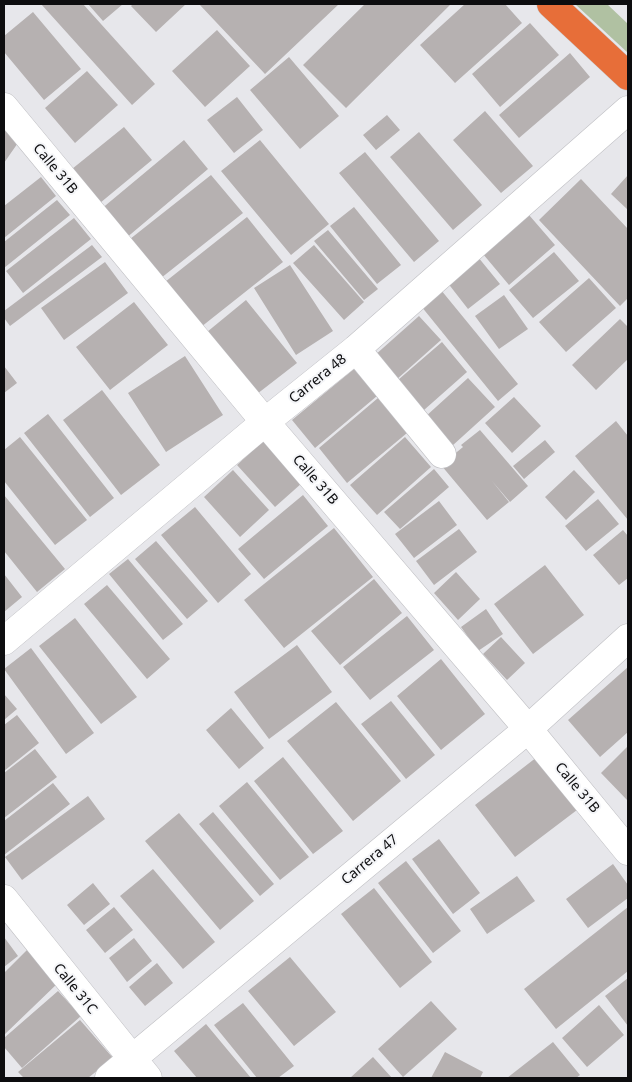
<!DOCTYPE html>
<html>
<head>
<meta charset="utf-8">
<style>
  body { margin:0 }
  #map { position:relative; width:632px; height:1082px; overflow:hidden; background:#e7e7eb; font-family:"Noto Sans",sans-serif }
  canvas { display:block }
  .frame { position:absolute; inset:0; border:5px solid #0d0d0f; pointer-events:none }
</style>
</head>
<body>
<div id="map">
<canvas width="632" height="1082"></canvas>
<div class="frame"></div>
</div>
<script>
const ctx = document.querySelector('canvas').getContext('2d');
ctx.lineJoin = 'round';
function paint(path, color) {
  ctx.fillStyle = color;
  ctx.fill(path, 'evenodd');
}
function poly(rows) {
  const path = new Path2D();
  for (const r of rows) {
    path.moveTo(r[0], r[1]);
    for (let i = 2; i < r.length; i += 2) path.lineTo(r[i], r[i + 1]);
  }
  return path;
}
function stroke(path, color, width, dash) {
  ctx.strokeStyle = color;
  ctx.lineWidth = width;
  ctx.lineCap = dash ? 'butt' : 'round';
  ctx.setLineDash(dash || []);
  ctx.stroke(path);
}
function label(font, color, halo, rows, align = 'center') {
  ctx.font = font + ' "Noto Sans",sans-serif';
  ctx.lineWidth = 4;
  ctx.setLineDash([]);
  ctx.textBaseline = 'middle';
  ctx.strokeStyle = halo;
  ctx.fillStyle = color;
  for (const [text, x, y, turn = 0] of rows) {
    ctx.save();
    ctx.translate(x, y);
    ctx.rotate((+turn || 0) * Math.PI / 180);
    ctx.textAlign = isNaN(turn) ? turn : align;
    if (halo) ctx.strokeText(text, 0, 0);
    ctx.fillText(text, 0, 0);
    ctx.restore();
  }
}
paint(poly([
  [575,4,607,4,628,24,628,53]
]), '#b0c1a2');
paint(poly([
  [41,4,83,4,155,84,132,105],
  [88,4,123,4,103,21],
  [133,4,186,4,156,32,131,6],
  [199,4,339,4,265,74],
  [365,4,451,4,346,108,303,65],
  [465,4,505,4,522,23,455,83,420,45],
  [33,12,81,69,44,100,4,52,4,36],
  [530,23,559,55,500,107,472,74],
  [217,30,250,66,205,107,172,71],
  [570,53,590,77,519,138,499,115],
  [289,57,339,116,300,149,250,90],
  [87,71,118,105,75,143,45,108],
  [237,97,263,130,234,153,207,120],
  [485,111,533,166,501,193,453,140],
  [387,115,400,130,376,150,363,135],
  [4,124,22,137,4,163],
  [124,127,152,160,100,203,72,169],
  [419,132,482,205,453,230,390,157],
  [184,140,208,169,125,239,100,210],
  [260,140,329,224,291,255,221,171],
  [365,152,439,241,414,262,339,173],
  [211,175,243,213,156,282,125,243],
  [628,175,628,210,611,194],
  [41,177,56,196,4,238,4,206],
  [581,179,628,229,628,298,620,306,539,220],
  [57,200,70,215,4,268,4,242],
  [354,207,401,265,377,284,330,226],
  [529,215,555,245,509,285,483,254],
  [247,217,283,262,201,327,165,282],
  [74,218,91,239,23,293,6,271],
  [328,230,378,289,364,300,314,241],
  [92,245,102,257,10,326,4,318,4,311],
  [314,245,364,302,344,320,293,263],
  [554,252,579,281,533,318,509,290],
  [478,257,500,284,468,309,447,282],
  [105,262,128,293,64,340,41,308],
  [290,265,333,331,296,355,254,288],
  [589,278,616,308,566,352,539,322],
  [441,290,518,384,498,401,421,306],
  [504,295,528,329,499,349,475,316],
  [246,300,297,363,257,394,207,332],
  [134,302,168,345,110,390,76,347],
  [419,316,441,340,396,380,374,356],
  [620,319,628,327,628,359,596,390,572,365],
  [442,342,467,372,424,410,398,380],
  [185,356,223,415,166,452,128,393],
  [4,366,17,383,4,393],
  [354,369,377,396,315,448,292,420],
  [468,378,495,407,452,446,425,417],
  [102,390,160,465,121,495,63,420],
  [514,397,541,426,512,453,485,423],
  [378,398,407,433,347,483,319,448],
  [48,414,114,498,90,517,24,433],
  [616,421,628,436,628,520,575,456],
  [480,430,528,486,510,502,492,481,509,502,487,520,441,465,463,447,461,445],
  [20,437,87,520,55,545,4,481,4,450],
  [405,437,431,467,377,515,350,485],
  [264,440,302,483,275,507,237,465],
  [545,440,555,452,524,479,513,466],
  [434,469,449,487,400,529,384,512],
  [233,470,269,510,240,537,204,497],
  [574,470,595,492,566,520,545,497],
  [4,495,65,569,37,592,4,551],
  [303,495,328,526,264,579,238,549],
  [598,499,619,524,586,551,565,526],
  [439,501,457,525,414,558,395,534],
  [195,507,251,574,218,603,161,535],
  [334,528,373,577,284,648,244,600],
  [459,529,477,552,434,585,416,561],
  [623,530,628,536,628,578,619,585,593,555],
  [156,541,208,601,187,619,135,559],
  [128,559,183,624,163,640,109,574],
  [545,565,584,615,533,654,494,604],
  [456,572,480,599,458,620,434,593],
  [4,574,22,597,4,612],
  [374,579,402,613,340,665,311,631],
  [107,585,170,659,147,679,84,604],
  [486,609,503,634,478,651,461,627],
  [407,616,434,650,370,700,343,667],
  [75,618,137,697,101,724,39,646],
  [501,637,525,663,507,680,483,654],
  [297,645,332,692,269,739,234,692],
  [31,648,94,733,66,754,4,669],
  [441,659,485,714,441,750,397,696],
  [628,667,628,732,600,757,568,720],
  [4,694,17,709,4,720],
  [391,701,435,755,406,779,361,724],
  [336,702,401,781,353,821,287,741],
  [231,708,264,748,239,769,206,730],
  [17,715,39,743,4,771,4,725],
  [628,746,628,801,601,773],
  [35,749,57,777,4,818,4,773],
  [283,757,343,831,313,854,254,781],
  [537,757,577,810,515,857,475,805],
  [247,782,309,857,280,880,219,806],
  [53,783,70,804,4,855,4,821],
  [88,796,105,819,22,880,5,857],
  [213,812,274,884,260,896,199,824],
  [179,813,254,901,220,930,145,841],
  [439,839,480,893,453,914,412,859],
  [406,861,461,931,433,953,378,883],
  [613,864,628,885,628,898,588,928,566,899],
  [153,869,215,942,183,969,120,896],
  [517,876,535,901,487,934,470,909],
  [93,883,110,904,84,925,67,905],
  [374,888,432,962,400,988,341,914],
  [114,907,133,930,105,953,86,930],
  [628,907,628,971,556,1029,524,989],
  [4,937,18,956,4,967],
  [134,938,152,961,127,982,109,958],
  [28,949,59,982,4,1035,4,973],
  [290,957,336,1012,294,1046,248,991],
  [157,963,173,983,145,1006,129,987],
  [628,978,628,1026,605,996],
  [58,991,81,1016,22,1068,4,1047,4,1038],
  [431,1001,457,1029,403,1077,378,1049],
  [243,1003,294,1066,278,1078,257,1078,214,1025],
  [599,1005,624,1035,587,1067,562,1038],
  [80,1020,113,1058,88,1078,24,1078,18,1072],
  [206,1024,251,1078,197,1078,174,1051],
  [553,1042,580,1075,576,1078,507,1078],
  [445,1052,483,1072,480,1078,431,1078],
  [373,1057,392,1078,350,1078]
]), '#b6b1b1');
const minor = poly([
  [4,107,265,422,528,729,628,851],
  [356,349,442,454],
  [4,641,265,422,356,349,628,110],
  [4,899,148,1078],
  [109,1078,528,729,628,638]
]);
const highway = poly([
  [551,4,628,76]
]);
stroke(minor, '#bfbfc3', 29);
stroke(highway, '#c5c5c5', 29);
stroke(minor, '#fff', 28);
stroke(highway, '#e76e39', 28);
label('14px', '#0d0d0f', '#f4f5f8', [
  ["Calle 31B",55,169,50],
  ["Carrera 48",318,379,-39],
  ["Calle 31B",315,480,49],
  ["Calle 31B",577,788,50],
  ["Carrera 47",370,860,-40],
  ["Calle 31C",75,989,51]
]);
</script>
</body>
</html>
